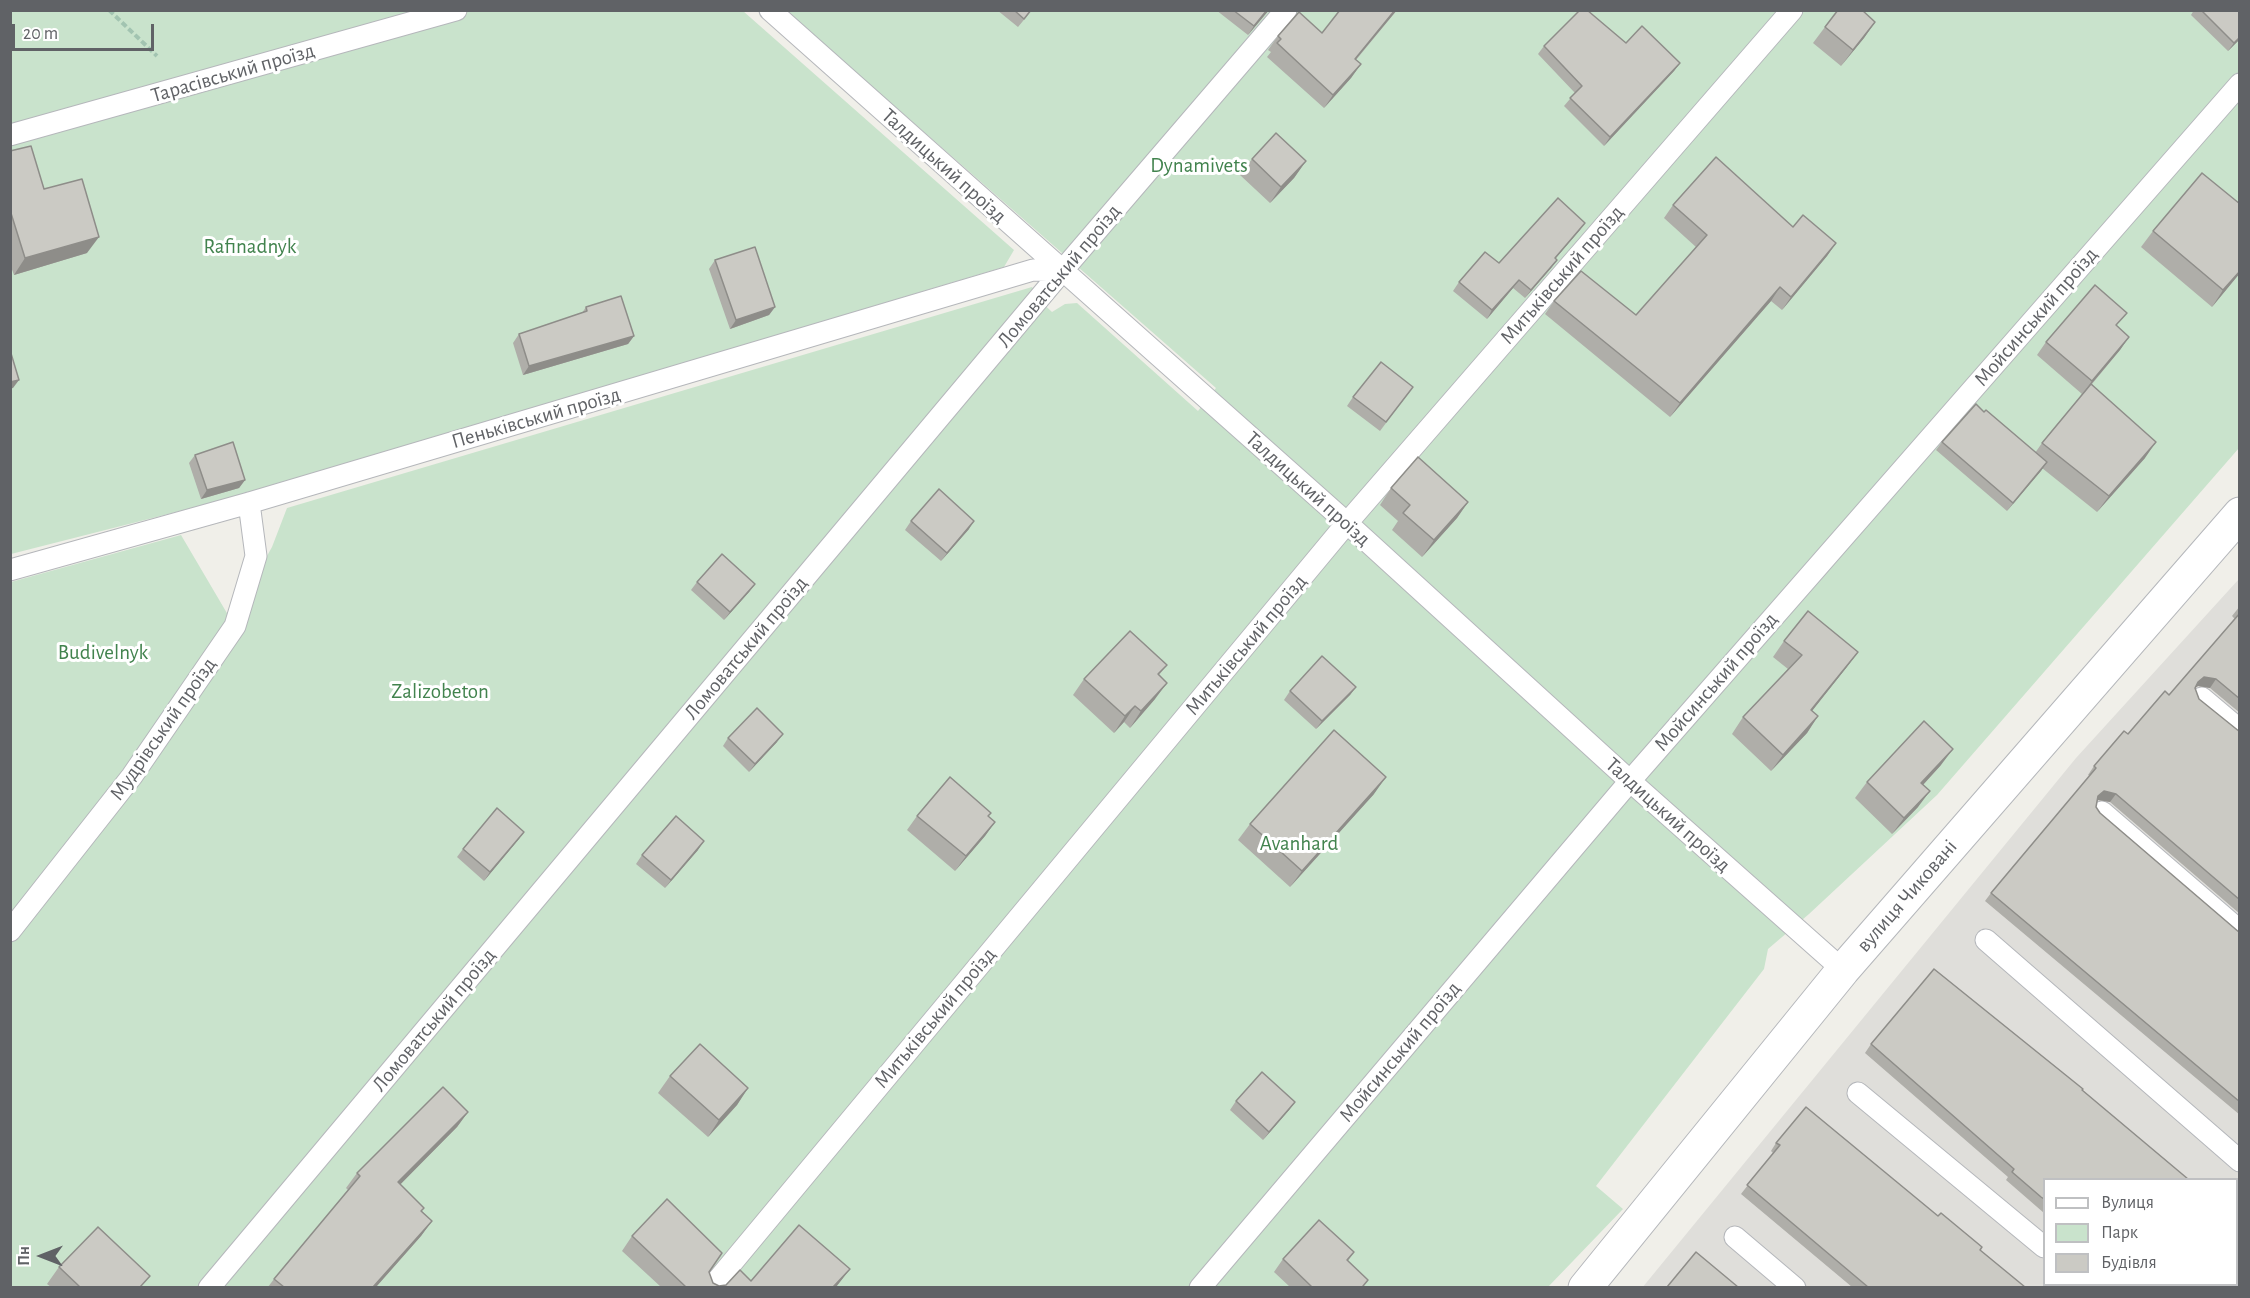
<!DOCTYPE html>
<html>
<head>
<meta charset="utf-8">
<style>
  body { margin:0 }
  #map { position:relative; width:2250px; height:1298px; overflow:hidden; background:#f0efe9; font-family:"Alegreya Sans",sans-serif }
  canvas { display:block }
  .frame { position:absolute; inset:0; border:12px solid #606266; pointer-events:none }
  .legend { position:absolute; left:2043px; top:1178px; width:195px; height:108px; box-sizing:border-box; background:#fff; border:2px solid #bfc0c2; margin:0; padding:8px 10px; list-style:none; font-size:18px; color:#606266 }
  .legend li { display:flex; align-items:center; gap:12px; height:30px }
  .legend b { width:30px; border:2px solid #bfc0c2 }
  .north { position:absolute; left:12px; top:1226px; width:60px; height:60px; -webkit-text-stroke:4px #fff; paint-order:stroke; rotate:270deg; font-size:16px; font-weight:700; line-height:24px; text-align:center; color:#606266 }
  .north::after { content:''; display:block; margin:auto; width:21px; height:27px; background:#606266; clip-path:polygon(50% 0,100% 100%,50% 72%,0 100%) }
  .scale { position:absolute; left:12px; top:24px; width:142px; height:27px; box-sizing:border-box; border:3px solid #606266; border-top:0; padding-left:8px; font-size:18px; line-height:21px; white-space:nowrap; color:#606266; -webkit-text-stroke:4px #fff; paint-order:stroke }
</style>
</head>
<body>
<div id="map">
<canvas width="2250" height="1298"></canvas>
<div class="frame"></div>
<ul class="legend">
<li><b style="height:8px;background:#fff"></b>Вулиця</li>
<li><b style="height:16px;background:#c9e3cc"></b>Парк</li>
<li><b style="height:16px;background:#cbcac4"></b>Будівля</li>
</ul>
<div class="north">Пн</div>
<div class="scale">20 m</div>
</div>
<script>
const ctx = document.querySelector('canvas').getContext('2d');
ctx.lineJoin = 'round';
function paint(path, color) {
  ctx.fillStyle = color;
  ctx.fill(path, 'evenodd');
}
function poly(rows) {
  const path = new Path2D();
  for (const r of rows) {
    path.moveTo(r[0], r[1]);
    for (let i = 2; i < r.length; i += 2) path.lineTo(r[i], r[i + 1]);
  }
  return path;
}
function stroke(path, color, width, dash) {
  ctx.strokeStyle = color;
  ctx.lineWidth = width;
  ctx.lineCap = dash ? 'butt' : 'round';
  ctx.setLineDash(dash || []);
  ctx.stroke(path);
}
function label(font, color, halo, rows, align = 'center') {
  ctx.font = font + ' "Alegreya Sans",sans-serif';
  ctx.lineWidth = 6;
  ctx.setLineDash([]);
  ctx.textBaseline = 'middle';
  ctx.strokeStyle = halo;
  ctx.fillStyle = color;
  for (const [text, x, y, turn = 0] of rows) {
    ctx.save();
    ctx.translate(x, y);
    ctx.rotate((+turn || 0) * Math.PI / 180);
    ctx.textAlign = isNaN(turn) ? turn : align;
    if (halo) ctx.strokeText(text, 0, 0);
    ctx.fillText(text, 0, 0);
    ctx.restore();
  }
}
paint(poly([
  [2239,579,2239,1287,1642,1288,2076,758],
  [2044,1180,2236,1180,2236,1284,2044,1284]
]), '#dfdeda');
paint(poly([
  [11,11,743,11,1014,250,1004,267,247,494,11,554],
  [786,11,2239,11,2239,448,1937,795,1809,914,1768,949,1764,969,1596,1186,1623,1209,1548,1287,11,1288,11,582,181,535,231,620,272,547,287,508,1032,287,1036,293,1035,296,1052,312,1065,304,1077,303,1198,411,1216,388]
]), '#c9e3cc');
const service = poly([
  [770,10,1347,523,1630,781,1843,970],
  [10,135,456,10],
  [10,570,249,503,1033,270,1062,271],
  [2202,698,2240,730],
  [2102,812,2240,931],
  [10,931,132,776,235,626,256,556,249,503],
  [1986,940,2240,1161],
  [1858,1093,2044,1247],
  [1735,1237,1795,1288],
  [2090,1284,2094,1288],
  [209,1288,1062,271,1286,10],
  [711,1288,1347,523,1792,10],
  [1200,1288,1630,781,2240,84]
]);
const minor = poly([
  [1585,1288,1843,970,2240,514]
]);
stroke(service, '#b5b7bb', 23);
stroke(minor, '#b5b7bb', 35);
stroke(poly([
  [109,10,157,56]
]), '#a2c4b1', 4, [6, 3]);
stroke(service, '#fff', 21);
stroke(minor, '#fff', 33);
paint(poly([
  [997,10,1032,10,1018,27],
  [1216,10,1269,10,1248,35],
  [1397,10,1356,60,1361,64,1351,78,1324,108,1267,57,1271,52,1268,50,1278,36,1322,33],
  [2194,10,2240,10,2240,39,2228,51,2191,15],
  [1875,22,1864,38,1841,66,1813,43,1825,27],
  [1626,43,1680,63,1674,71,1604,146,1564,106,1575,93,1538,54,1544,46],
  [10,151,44,189,87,253,14,275,10,264],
  [1252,159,1306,161,1294,178,1270,203,1240,175],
  [2240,204,2240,273,2212,307,2141,247,2153,231],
  [1673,205,1793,227,1836,243,1827,256,1782,310,1771,301,1670,417,1545,314,1554,301,1636,315,1696,247,1664,218],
  [1585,223,1579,231,1555,258,1557,260,1551,268,1525,298,1513,288,1487,319,1453,291,1459,282],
  [715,260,775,307,769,315,730,329,709,269],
  [586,307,634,336,628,344,523,375,513,343,519,334,582,313],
  [2117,326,2129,337,2120,350,2092,384,2145,458,2097,512,2042,468,2007,511,1936,450,1942,442,1984,412,2035,453,2042,443,2082,394,2037,355,2046,342],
  [1413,387,1380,431,1347,406,1353,397],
  [195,455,245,480,239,488,201,499,189,463],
  [1391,488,1468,502,1457,518,1422,557,1392,530,1398,521,1380,505],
  [911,521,969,529,941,561,905,530],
  [697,582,755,584,749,592,724,620,691,590],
  [2240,606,2240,713,2210,688,2198,686,2195,688,2199,699,2240,732,2240,914,2110,802,2098,800,2097,801,2096,807,2100,813,2240,933,2240,1115,1985,901,1991,893,2090,776,2088,775,2094,766,2169,695,2235,619,2232,616],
  [1784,641,1858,652,1846,668,1812,711,1818,716,1807,733,1771,771,1732,734,1743,717,1788,669,1773,657],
  [1167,665,1159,675,1155,699,1130,728,1124,722,1114,733,1073,695,1084,679],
  [1356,687,1350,695,1316,729,1284,700,1290,691],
  [728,738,777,742,749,772,723,746],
  [1941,765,1923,785,1918,807,1892,834,1855,798,1867,782],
  [1374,794,1290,887,1238,840,1250,824],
  [917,816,995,822,985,836,955,871,907,830],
  [524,832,518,840,484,881,457,857,463,849],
  [698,850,665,888,636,864,642,855],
  [1871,1044,2082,1091,2044,1179,2044,1213,2006,1180,2008,1177,1865,1053],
  [670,1076,748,1088,737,1105,708,1137,658,1093],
  [1236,1101,1295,1102,1289,1110,1263,1140,1230,1110],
  [468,1112,457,1127,400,1184,422,1211,432,1221,421,1236,376,1287,268,1287,274,1279,348,1190,346,1188,357,1173],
  [1776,1143,1980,1250,2025,1287,1852,1287,1741,1194,1773,1153,1771,1151],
  [632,1236,709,1272,713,1283,719,1286,751,1281,850,1269,836,1287,661,1287,622,1251],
  [1354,1252,1348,1261,1368,1280,1363,1287,1364,1287,1290,1287,1274,1272,1283,1259],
  [59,1267,143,1287,51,1287,47,1284],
  [2136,1284,2236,1284,2240,1287,2140,1287]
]), '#afaea9');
paint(poly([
  [1267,10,1269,10,1248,35,1254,26],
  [1395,10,1397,10,1345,72,1355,59],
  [1875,22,1864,38,1841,66,1853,50],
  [2240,37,2240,39,2228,51,2234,43],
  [1680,63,1674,71,1604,146,1610,137],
  [1361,64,1351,78,1324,108,1333,95],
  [1306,161,1294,178,1270,203,1281,187],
  [1585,223,1579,231,1549,266,1555,258],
  [99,237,87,253,14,275,25,258],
  [1836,243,1827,256,1782,310,1791,297],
  [1557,260,1551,268,1525,298,1531,290],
  [2240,271,2240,273,2212,307,2223,290],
  [1519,280,1513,288,1487,319,1492,310],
  [1780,287,1771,301,1670,417,1680,403],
  [775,307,769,315,730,329,736,320],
  [634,336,628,344,523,375,529,366],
  [2129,337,2120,350,2082,395,2092,381],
  [19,380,13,388,10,389,10,382],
  [2156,442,2145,458,2097,512,2109,496],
  [2047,462,2041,471,2007,511,2013,503],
  [245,480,239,488,201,499,207,490],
  [1468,502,1457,518,1422,557,1434,540],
  [974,521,969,529,941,561,947,553],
  [755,584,749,592,724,620,730,612],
  [1858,652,1846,668,1800,726,1811,710],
  [2204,677,2216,679,2210,688,2198,686,2192,690,2198,682],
  [1167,683,1155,699,1130,728,1141,711],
  [1356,687,1350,695,1316,729,1322,721],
  [1135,706,1124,722,1114,733,1125,716],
  [1818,716,1807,733,1771,771,1783,755],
  [783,734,777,742,749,772,755,764],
  [1953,749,1941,765,1910,799,1921,783],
  [1386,777,1374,794,1290,887,1302,871],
  [1930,791,1918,807,1892,834,1904,818],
  [2104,791,2116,794,2110,802,2098,800,2092,804,2098,796],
  [995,822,985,836,955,871,966,856],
  [524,832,518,840,484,881,490,872],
  [704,841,698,850,665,888,671,880],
  [748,1088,737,1105,708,1137,719,1120],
  [1295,1102,1289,1110,1263,1140,1269,1132],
  [468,1112,457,1127,388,1197,398,1182],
  [432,1221,421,1236,376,1287,373,1287],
  [850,1269,836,1287,833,1287]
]), '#8e8d89');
const building = poly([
  [1014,10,1031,10,1024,19,1014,10],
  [1233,10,1267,10,1254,26,1233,10],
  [1340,10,1395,10,1355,59,1361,64,1333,95,1277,43,1281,39,1278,36,1299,12,1322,33,1340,10],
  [1580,10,1587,10,1626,43,1642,26,1680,63,1610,137,1570,98,1582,86,1544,46,1580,10],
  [1838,10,1862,10,1875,22,1853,50,1825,27,1838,10],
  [2201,10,2240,10,2240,37,2234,43,2201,10],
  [1276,133,1306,161,1281,187,1252,159,1276,133],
  [31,146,44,189,82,179,99,237,25,258,10,210,10,151,31,146],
  [1716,157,1793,227,1803,215,1836,243,1791,297,1780,287,1680,403,1554,301,1581,271,1636,315,1707,235,1673,205,1716,157],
  [2202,173,2240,204,2240,271,2223,290,2153,231,2202,173],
  [1558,198,1585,223,1555,258,1557,260,1531,290,1519,280,1492,310,1459,282,1485,252,1499,263,1558,198],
  [755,247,775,307,736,320,715,260,755,247],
  [2095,285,2127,313,2116,325,2129,337,2092,381,2046,342,2095,285],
  [621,296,634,336,529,366,519,334,587,311,586,307,621,296],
  [10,350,19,380,10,382,10,350],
  [1381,362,1413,387,1386,422,1353,397,1381,362],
  [2091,384,2156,442,2109,496,2042,443,2091,384],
  [1976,404,1984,412,1986,410,2047,462,2013,503,1942,442,1976,404],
  [233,442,245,480,207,490,195,455,233,442],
  [1418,457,1468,502,1434,540,1403,513,1410,505,1391,488,1418,457],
  [939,489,974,521,947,553,911,521,939,489],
  [722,554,755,584,730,612,697,582,722,554],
  [1808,611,1858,652,1811,710,1818,716,1783,755,1743,717,1802,655,1784,641,1808,611],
  [2240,613,2240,699,2216,679,2204,677,2198,682,2195,688,2199,699,2240,732,2240,900,2116,794,2104,791,2098,796,2096,807,2100,813,2240,933,2240,1102,1991,893,2096,768,2094,766,2124,731,2128,734,2165,691,2169,695,2240,613],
  [1130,631,1167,665,1158,674,1167,683,1141,711,1135,706,1125,716,1084,679,1130,631],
  [1322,656,1356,687,1322,721,1290,691,1322,656],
  [757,708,783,734,755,764,728,738,757,708],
  [1924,721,1953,749,1921,783,1930,791,1904,818,1867,782,1924,721],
  [1334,730,1386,777,1302,871,1250,824,1334,730],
  [950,777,991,813,988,816,995,822,966,856,917,816,950,777],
  [497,808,524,832,490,872,463,849,497,808],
  [676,816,704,841,671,880,642,855,676,816],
  [1934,969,2083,1089,2082,1090,2188,1179,2044,1179,2044,1199,2041,1197,2012,1172,2014,1169,1871,1044,1934,969],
  [700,1044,748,1088,719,1120,670,1076,700,1044],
  [1262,1072,1295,1102,1269,1132,1236,1101,1262,1072],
  [443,1087,468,1112,398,1182,424,1208,421,1211,432,1221,373,1287,284,1287,274,1279,360,1176,357,1173,443,1087],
  [1806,1107,1938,1216,1941,1213,1982,1247,1980,1250,2025,1287,1868,1287,1747,1185,1780,1145,1776,1143,1806,1107],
  [667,1199,722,1253,709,1272,713,1283,719,1286,726,1285,740,1270,751,1281,799,1225,850,1269,833,1287,686,1287,632,1236,667,1199],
  [1319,1220,1354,1252,1347,1260,1368,1280,1363,1286,1364,1287,1312,1287,1283,1259,1319,1220],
  [2236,1221,2240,1223,2240,1287,2156,1287,2152,1284,2236,1284,2236,1221],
  [98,1227,150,1276,140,1287,80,1287,59,1267,98,1227],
  [1696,1252,1738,1287,1667,1287,1696,1252]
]);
paint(building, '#cbcac4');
stroke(building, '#8e8d89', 1.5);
label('21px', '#606266', '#fff', [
  ["Тарасівський проїзд",233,73,-16],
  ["Талдицький проїзд",944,166,42],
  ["Митьківський проїзд",1562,275,-49],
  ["Ломоватський проїзд",1059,276,-50],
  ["Мойсинський проїзд",2036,317,-49],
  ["Пеньківський проїзд",536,418,-16],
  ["Талдицький проїзд",1308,489,42],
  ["Митьківський проїзд",1246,645,-50],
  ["Ломоватський проїзд",746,648,-50],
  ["Мойсинський проїзд",1716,682,-49],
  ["Мудрівський проїзд",163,729,-55],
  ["Талдицький проїзд",1668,815,42],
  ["вулиця Чиковані",1907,896,-49],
  ["Митьківський проїзд",935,1018,-50],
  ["Ломоватський проїзд",434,1020,-50],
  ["Мойсинський проїзд",1400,1052,-50]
]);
label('21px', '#42834e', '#fff', [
  ["Dynamivets",1199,166],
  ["Rafinadnyk",250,247],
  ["Budivelnyk",103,653],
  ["Zalizobeton",440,692],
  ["Avanhard",1299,844]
]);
</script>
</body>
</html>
